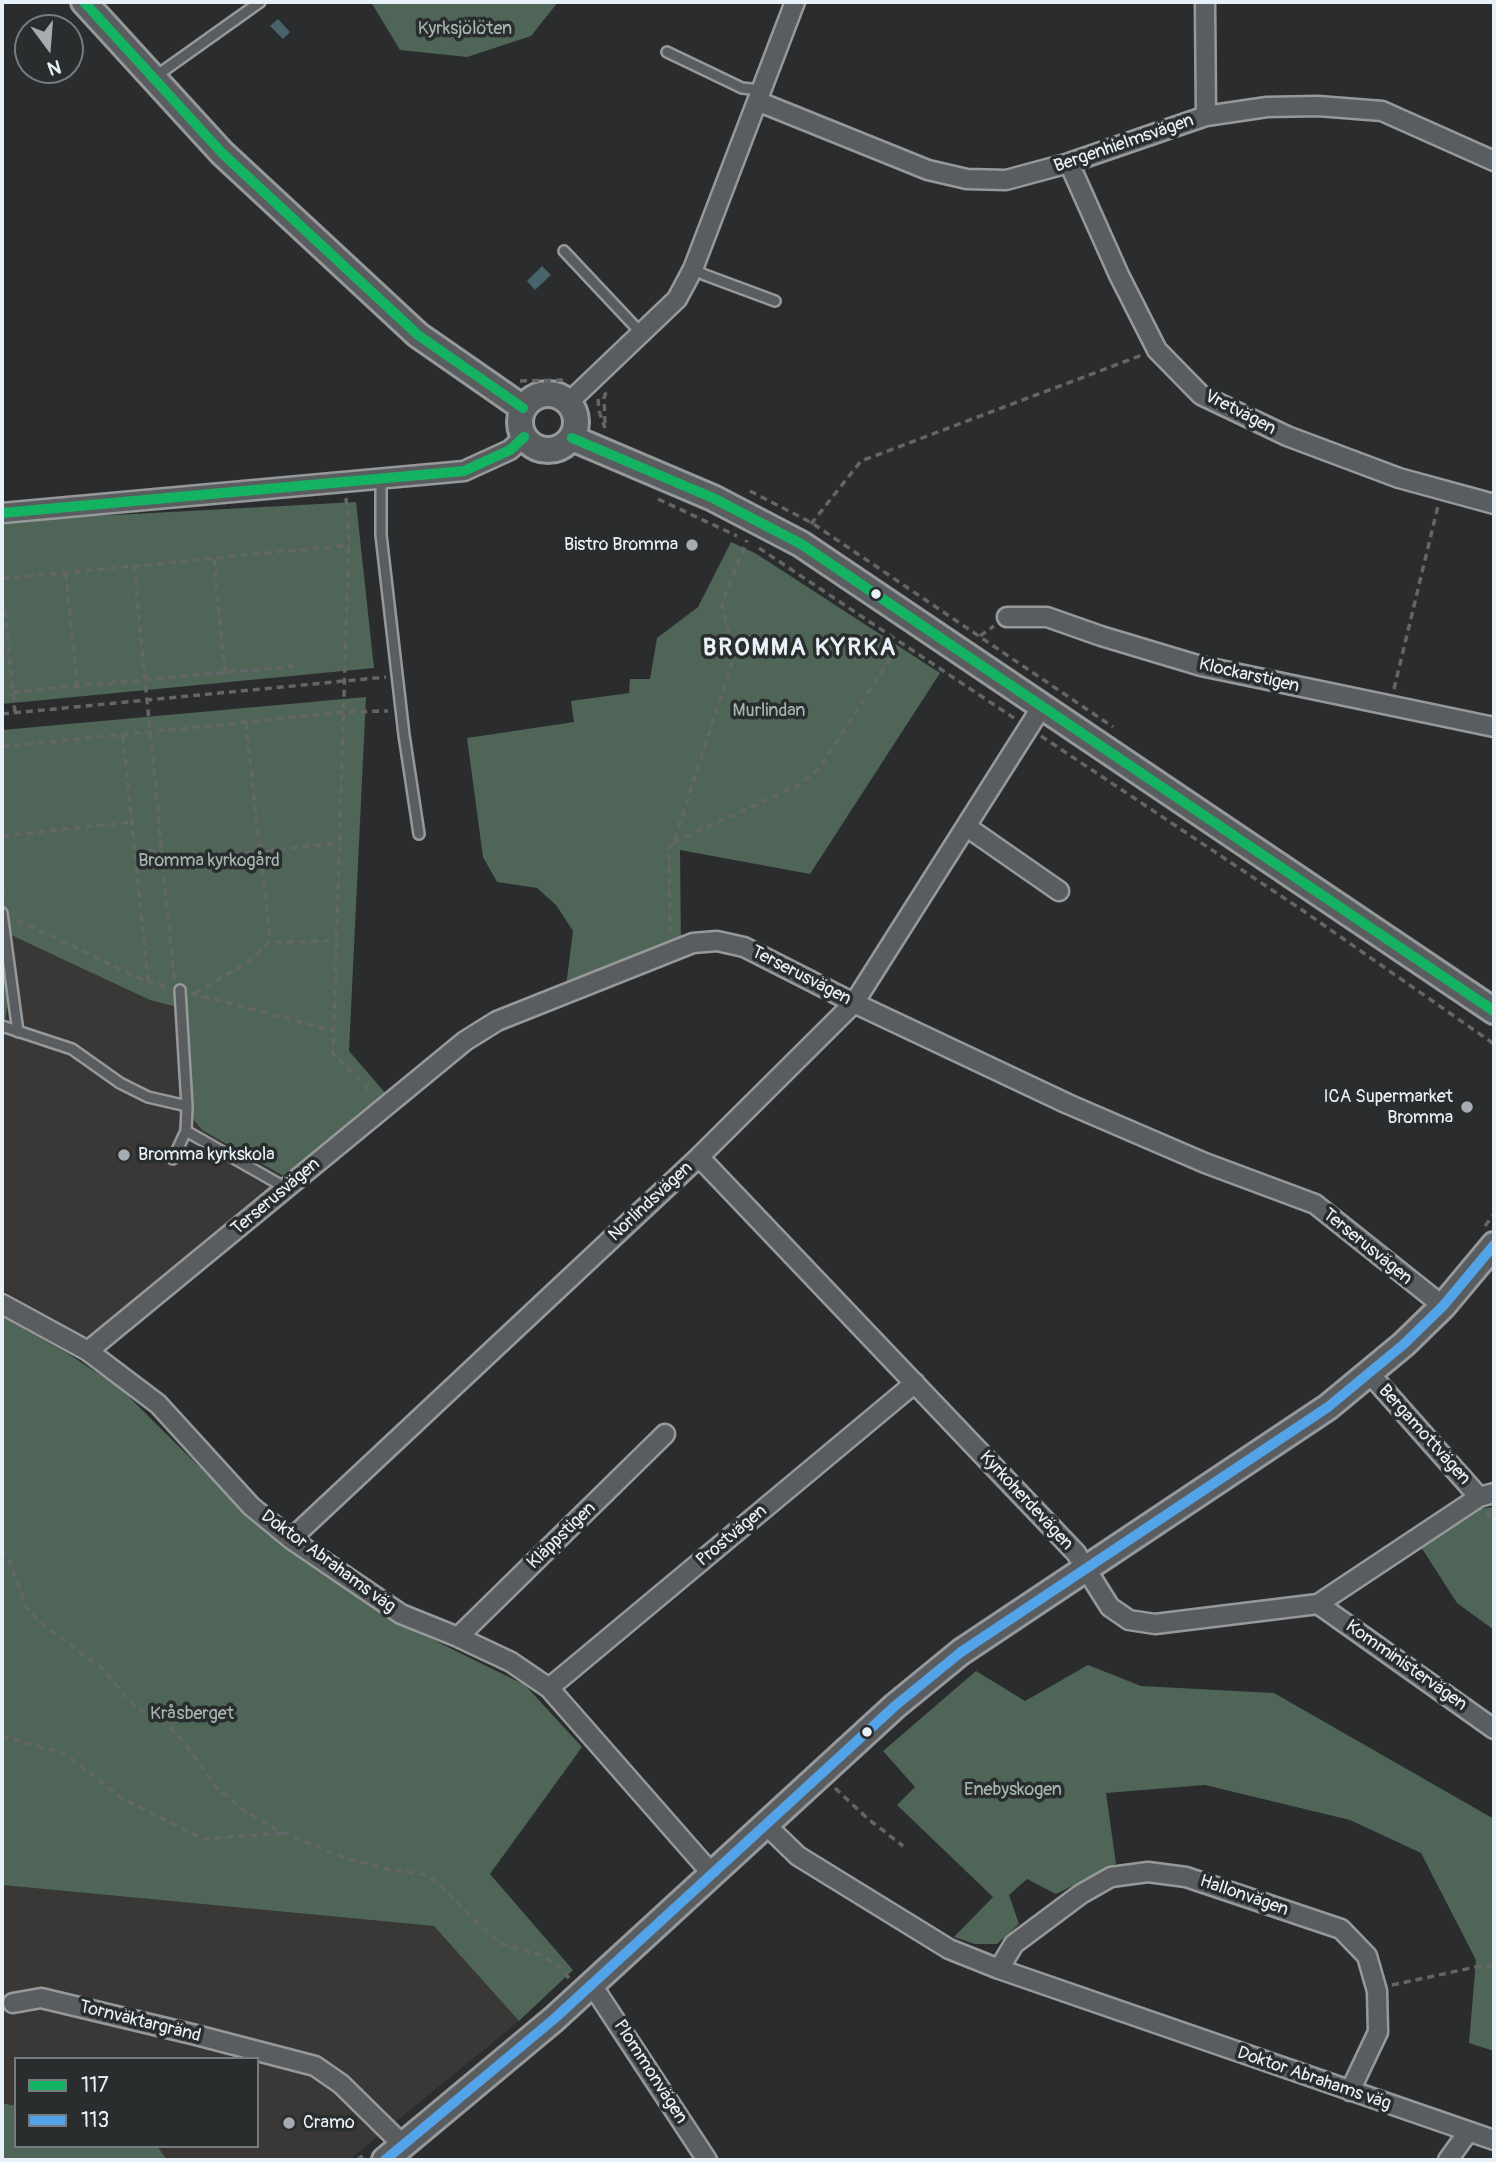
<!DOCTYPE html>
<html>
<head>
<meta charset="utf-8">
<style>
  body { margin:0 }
  #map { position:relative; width:1496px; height:2162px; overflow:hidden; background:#2b2c2d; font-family:Pangolin,sans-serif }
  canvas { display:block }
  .frame { position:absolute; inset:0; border:4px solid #e8f1f8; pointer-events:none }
  .legend { position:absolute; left:14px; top:2057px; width:245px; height:91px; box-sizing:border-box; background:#2a2d2e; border:2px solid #767b7f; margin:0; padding:9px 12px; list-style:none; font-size:21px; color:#e8f1f8 }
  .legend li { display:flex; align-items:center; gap:14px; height:35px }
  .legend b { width:35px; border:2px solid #767b7f }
  .north { position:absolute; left:14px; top:14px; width:70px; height:70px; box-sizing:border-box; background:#2a2d2e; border:2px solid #767b7f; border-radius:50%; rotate:164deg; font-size:19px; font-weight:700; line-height:28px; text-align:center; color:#e8f1f8 }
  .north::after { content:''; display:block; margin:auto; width:24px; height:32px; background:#a6acb1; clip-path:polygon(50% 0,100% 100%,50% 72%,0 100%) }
</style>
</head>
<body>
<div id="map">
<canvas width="1496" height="2162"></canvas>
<div class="frame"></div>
<ul class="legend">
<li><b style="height:9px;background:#13b361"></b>117</li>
<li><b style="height:9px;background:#53a3e8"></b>113</li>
</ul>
<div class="north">N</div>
</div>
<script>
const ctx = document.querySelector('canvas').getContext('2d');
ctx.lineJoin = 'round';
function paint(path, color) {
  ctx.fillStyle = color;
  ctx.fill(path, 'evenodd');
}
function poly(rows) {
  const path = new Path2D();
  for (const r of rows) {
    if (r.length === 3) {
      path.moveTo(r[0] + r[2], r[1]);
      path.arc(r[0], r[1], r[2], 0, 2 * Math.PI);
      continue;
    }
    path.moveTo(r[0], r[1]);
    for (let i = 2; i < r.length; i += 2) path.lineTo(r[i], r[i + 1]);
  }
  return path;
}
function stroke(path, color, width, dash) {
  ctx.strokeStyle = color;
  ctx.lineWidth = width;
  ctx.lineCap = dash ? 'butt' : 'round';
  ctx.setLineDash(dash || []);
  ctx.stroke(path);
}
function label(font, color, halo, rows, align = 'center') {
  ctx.font = font + ' Pangolin,sans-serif';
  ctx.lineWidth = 7;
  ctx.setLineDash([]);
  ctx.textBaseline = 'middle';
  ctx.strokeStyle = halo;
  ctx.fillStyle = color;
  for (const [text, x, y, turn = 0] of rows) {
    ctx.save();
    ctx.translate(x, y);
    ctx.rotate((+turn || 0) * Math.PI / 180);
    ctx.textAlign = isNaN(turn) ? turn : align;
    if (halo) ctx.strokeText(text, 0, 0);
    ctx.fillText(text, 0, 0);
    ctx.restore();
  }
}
paint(poly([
  [2,935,11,935,185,1009,193,1119,202,1130,291,1180,91,1344,2,1289,2,1038,8,1001,2,962],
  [2,1885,435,1926,519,2021,349,2160,167,2160,157,2146,257,2146,257,2059,16,2059,16,2106,3,2103,2,2105]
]), '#393836');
paint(poly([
  [371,2,558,2,531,36,467,57,400,50],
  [356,502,374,668,2,704,2,521],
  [731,542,755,553,940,673,810,874,680,850,681,943,566,986,573,931,556,905,537,888,497,882,483,857,467,738,574,722,571,701,629,693,630,679,650,679,657,638,698,607],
  [366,697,349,1051,387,1095,291,1180,202,1130,193,1119,185,1009,150,1000,11,935,2,935,2,730],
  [2,962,8,1001,2,1038],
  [2,1317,67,1353,120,1388,245,1512,286,1548,383,1615,525,1685,582,1747,490,1874,573,1970,519,2021,434,1926,2,1885],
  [1494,1507,1494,1630,1457,1603,1421,1547,1477,1509],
  [1088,1665,1141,1686,1274,1693,1494,1819,1494,2051,1469,2043,1476,1960,1421,1853,1350,1820,1205,1785,1106,1793,1116,1864,1056,1894,1027,1879,1009,1895,1019,1924,997,1944,975,1944,954,1937,993,1897,897,1805,915,1787,883,1751,976,1671,1025,1701],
  [2,2103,16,2106,16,2146,157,2146,167,2160,2,2160]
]), '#4e6557');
paint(poly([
  [278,19,290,32,283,39,270,26],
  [542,266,551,275,535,290,527,281]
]), '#486369');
const lane = poly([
  [667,52,742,88,761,90],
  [156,76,260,2],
  [564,251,642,334],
  [693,269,705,275,775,301],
  [381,479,381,535,404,735,419,834],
  [2,913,18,1032],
  [2,1026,72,1049,120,1083,148,1097,187,1106],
  [186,1131,286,1188],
  [173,1159,186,1131,187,1106,180,990]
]);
const street = poly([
  [1205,2,1206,116],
  [757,101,928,170,967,179,1006,180,1069,163,1206,116,1267,107,1318,106,1382,111,1494,161],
  [1069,163,1119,275,1157,350,1201,395,1287,436,1399,478,1494,504],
  [569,402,677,299,693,269,795,2],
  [2,513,464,471,510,450,524,437],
  [1007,617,1047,617,1101,636,1201,666,1494,727],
  [967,827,1059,891],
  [699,1157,1076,1553,1110,1607,1129,1620,1155,1624,1318,1604,1479,1497,1494,1493],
  [2,1304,88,1351,158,1404,251,1506,291,1539,401,1614,458,1637,511,1662,549,1688,713,1875],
  [88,1351,465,1041,497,1021,693,943,717,941,744,947,854,1003,1068,1104,1205,1163,1315,1204,1443,1306],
  [1370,1374,1479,1497],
  [291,1539,699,1157,854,1003,1041,708],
  [1318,1604,1494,1729],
  [458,1637,665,1434],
  [549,1688,915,1383],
  [766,1825,798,1856,949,1949,999,1969,1494,2140],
  [999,1969,1014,1944,1081,1894,1111,1877,1148,1872,1186,1877,1341,1929,1367,1956,1377,1991,1378,2032,1350,2091],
  [592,1985,707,2160],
  [13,2003,41,1998,196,2035,315,2066,341,2084,403,2145],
  [1448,2160,1468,2132]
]);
const secondary = poly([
  [84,2,222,153,418,335,523,408],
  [548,422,28],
  [572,438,713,498,801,544,1494,1011],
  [385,2160,554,2019,895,1706,961,1652,1328,1407,1404,1344,1443,1306,1494,1245]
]);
stroke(lane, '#96989a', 14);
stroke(street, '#96989a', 23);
stroke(secondary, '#96989a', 30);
stroke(poly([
  [520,381,565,380],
  [598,399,599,411,605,428],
  [605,423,604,398,606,392],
  [750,491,812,523,1113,727],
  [346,498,349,535,333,1053,373,1094],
  [658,499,737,536],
  [811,524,861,461,1142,355],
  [759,548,1014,718],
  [214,559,225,673],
  [134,566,174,979],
  [66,573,77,686],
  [2,579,349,545],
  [2,586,15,712],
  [980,636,994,626],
  [1394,689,1438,506],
  [13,692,294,666],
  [2,714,386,677],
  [246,722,259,844],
  [123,735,148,982],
  [1041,736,1305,912,1494,1044],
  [2,747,344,712,388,711],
  [2,836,132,822],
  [674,842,797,786,819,769,901,642],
  [260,851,6],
  [267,851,340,843],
  [136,852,162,850],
  [261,857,270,942],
  [162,860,254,852],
  [2,878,5,900],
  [17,920,148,982,170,987],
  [670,933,669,847,674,842,734,656,722,604,747,540],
  [191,993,334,1031],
  [195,993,247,963,270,942,337,941],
  [1485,1226,1494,1214],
  [1487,1511,1494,1525],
  [2,1549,9,1561,27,1608,39,1622,103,1669,126,1697,137,1708,167,1724,186,1745,215,1786,242,1809,277,1830,345,1858,378,1867,424,1875,438,1882,468,1914,500,1943,540,1955,556,1964,569,1978],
  [2,1736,65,1754,123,1799,203,1839,283,1833],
  [835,1788,867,1818,903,1846],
  [1392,1985,1485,1965,1494,1967],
  [357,2160,365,2154]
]), '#636566', 3.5, [7, 5]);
stroke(lane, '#5a5d60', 9);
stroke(street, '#5a5d60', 18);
stroke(secondary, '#5a5d60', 24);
stroke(poly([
  [84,2,222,153,418,335,523,408],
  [572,438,713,498,801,544,1494,1011],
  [2,513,464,471,510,450,524,437]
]), '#13b361', 10);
stroke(poly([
  [385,2160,554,2019,895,1706,961,1652,1328,1407,1404,1344,1443,1306,1494,1245]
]), '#53a3e8', 10);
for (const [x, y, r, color] of [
  [692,545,7,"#a6acb1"],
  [876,594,6,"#e8f1f8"],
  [1467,1107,7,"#a6acb1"],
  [124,1155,7,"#a6acb1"],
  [867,1732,6,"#e8f1f8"],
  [289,2123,7,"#a6acb1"]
]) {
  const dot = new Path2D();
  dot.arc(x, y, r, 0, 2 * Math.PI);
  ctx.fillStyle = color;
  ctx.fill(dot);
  stroke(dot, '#2a2d2e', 2.5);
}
label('18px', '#a5b6b2', '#2a2d2e', [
  ["Kyrksjölöten",465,29],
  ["Murlindan",769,711],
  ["Bromma kyrkogård",209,861],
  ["Kråsberget",192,1714],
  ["Enebyskogen",1013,1790]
]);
label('18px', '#e8f1f8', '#2a2d2e', [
  ["Bergenhielmsvägen",1124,144,-19],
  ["Vretvägen",1240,413,27],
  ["Klockarstigen",1249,676,13],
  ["Terserusvägen",801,976,27],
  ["Terserusvägen",276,1197,-40],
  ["Norlindsvägen",651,1202,-43],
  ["Terserusvägen",1367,1247,39],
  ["Bergamottvägen",1424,1435,48],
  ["Kyrkoherdevägen",1026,1501,47],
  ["Kläppstigen",562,1536,-44],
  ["Prostvägen",732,1536,-40],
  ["Doktor Abrahams väg",328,1562,36],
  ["Komministervägen",1406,1666,35],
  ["Hallonvägen",1244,1896,19],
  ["Tornväktargränd",140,2022,14],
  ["Plommonvägen",650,2072,57],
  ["Doktor Abrahams väg",1314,2079,19]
]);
label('18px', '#e8f1f8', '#2a2d2e', [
  ["Bistro Bromma",678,545],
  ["ICA Supermarket",1453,1097],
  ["Bromma",1453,1118],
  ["Bromma kyrkskola",138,1155,"left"],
  ["Cramo",303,2123,"left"]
], 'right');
ctx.letterSpacing = '2px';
label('bold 24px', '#e8f1f8', '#2a2d2e', [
  ["BROMMA KYRKA",800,649]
]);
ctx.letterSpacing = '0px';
</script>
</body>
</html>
